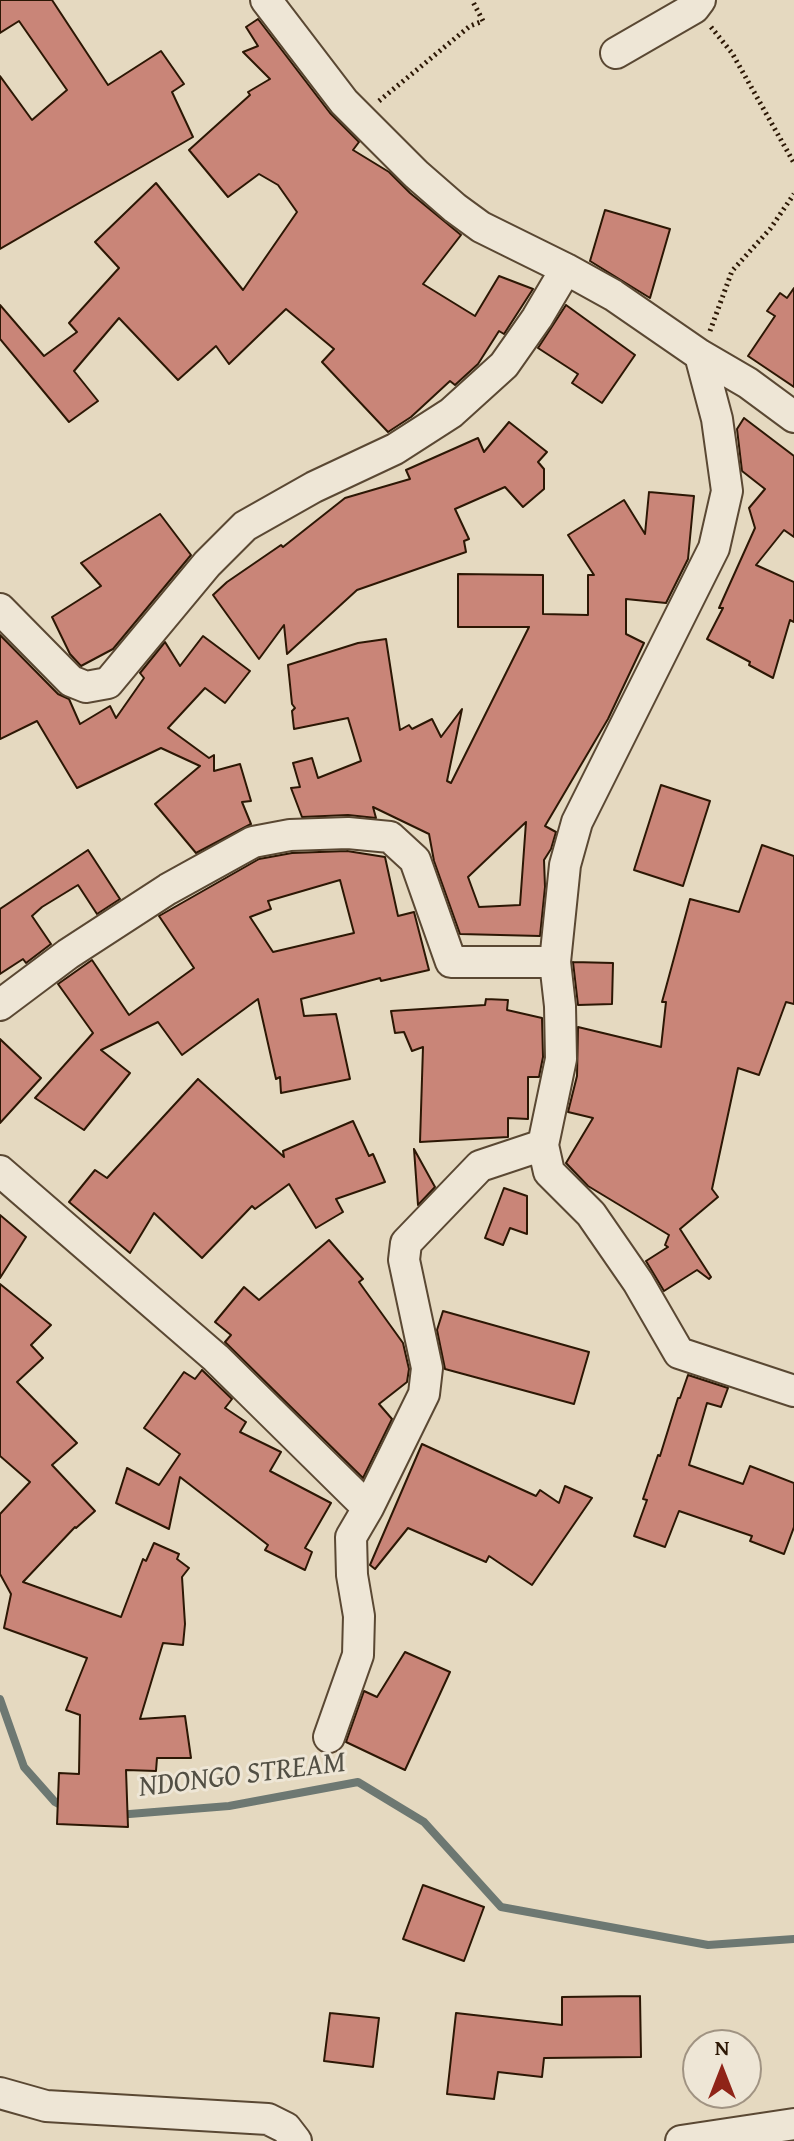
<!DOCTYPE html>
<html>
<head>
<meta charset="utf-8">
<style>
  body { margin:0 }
  #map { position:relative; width:794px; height:2141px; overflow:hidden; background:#e5d9c0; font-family:"Gentium Book Plus",serif }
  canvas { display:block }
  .north { position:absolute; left:682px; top:2029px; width:80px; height:80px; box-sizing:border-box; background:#eee6d6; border:2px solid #a09382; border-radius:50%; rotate:0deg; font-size:22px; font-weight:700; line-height:32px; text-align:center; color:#2c1704 }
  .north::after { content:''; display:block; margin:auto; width:28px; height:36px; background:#8f2418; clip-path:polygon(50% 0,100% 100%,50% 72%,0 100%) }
</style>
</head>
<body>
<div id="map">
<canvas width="794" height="2141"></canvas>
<div class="north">N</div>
</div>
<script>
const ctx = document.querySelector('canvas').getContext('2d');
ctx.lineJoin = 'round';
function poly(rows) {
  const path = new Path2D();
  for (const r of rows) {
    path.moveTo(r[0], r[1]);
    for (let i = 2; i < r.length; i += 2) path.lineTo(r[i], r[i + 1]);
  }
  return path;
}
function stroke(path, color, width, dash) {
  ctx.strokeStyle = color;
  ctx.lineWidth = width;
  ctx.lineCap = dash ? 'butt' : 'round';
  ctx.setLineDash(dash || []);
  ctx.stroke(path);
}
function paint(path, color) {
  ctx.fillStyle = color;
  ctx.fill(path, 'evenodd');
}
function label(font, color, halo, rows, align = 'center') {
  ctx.font = font + ' "Gentium Book Plus",serif';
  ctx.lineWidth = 6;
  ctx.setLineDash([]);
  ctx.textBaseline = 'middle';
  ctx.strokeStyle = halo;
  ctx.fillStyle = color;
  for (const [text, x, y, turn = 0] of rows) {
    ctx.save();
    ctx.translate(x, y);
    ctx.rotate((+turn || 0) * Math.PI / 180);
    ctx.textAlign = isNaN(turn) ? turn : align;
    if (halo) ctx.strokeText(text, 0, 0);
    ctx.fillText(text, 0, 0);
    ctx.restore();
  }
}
stroke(poly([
  [0,1699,24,1767,55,1802,66,1808],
  [117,1815,229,1806,358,1782,424,1822,501,1907,708,1945,794,1939]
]), '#6d7872', 8);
const building = poly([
  [0,0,52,0,108,85,161,51,184,84,172,92,193,137,0,249,0,76,32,120,67,90,19,21,0,33,0,0],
  [258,19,330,113,359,142,353,150,389,172,410,193,461,235,423,284,475,316,499,276,533,289,504,334,499,331,478,364,455,385,450,381,411,417,388,432,322,362,334,349,286,309,229,364,216,346,178,380,119,318,74,371,98,401,69,422,0,339,0,305,44,356,77,332,69,323,119,268,95,242,156,183,243,290,297,212,278,185,259,174,228,197,189,150,250,95,248,92,270,79,243,52,258,46,246,27,258,19],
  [605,210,670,229,650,298,590,261,605,210],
  [794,288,794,387,748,356,775,316,767,311,780,293,787,298,794,288],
  [566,305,635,355,602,403,572,383,578,374,538,348,566,305],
  [744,418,794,456,794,537,784,530,756,565,794,582,794,622,790,620,773,678,749,665,750,662,707,639,723,608,719,608,755,528,749,508,765,489,742,471,737,429,744,418],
  [509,422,547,452,538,462,544,469,544,489,523,507,505,487,455,509,469,539,464,541,466,552,357,590,287,654,284,625,259,659,213,595,227,582,281,545,283,547,345,498,410,479,406,470,478,438,484,452,509,422],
  [649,492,694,496,688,559,666,603,626,599,626,634,644,643,608,719,545,826,556,832,551,849,544,860,545,887,540,936,460,934,434,861,429,834,373,807,376,818,348,815,302,817,291,788,300,787,293,763,312,758,318,778,361,761,348,718,294,729,292,711,295,708,292,704,288,665,358,643,386,639,400,730,409,725,412,729,432,719,441,737,462,709,447,781,451,783,529,627,458,627,458,574,543,575,543,614,588,615,588,575,594,575,568,535,624,500,645,534,649,492],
  [526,822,520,905,479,907,468,877,526,822],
  [160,514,191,555,113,649,81,666,70,654,52,617,101,586,81,563,160,514],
  [0,635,58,694,69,699,80,724,110,706,116,718,144,678,140,673,165,642,180,666,203,636,250,671,225,703,205,688,168,728,209,758,214,755,214,771,240,764,251,801,242,802,251,824,196,853,155,804,200,766,161,748,77,788,37,721,0,739,0,635],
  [661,785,710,801,683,886,634,870,661,785],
  [762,845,794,856,794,1004,786,1002,759,1075,738,1068,712,1189,718,1197,680,1229,711,1277,709,1279,697,1270,664,1291,646,1261,668,1247,665,1245,669,1235,588,1186,566,1163,593,1118,568,1112,577,1076,578,1027,661,1047,666,1002,662,1002,690,899,739,912,762,845],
  [88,850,120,899,97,914,78,885,42,907,32,916,51,944,26,963,23,959,0,974,0,909,88,850],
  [347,851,385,857,398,916,414,912,429,970,381,981,380,978,301,999,304,1016,336,1014,350,1079,281,1093,280,1077,276,1079,258,999,182,1055,158,1022,101,1050,130,1073,84,1130,35,1098,93,1033,58,984,92,960,129,1015,194,968,159,916,259,859,292,853,347,851],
  [340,880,354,933,273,952,250,917,271,909,268,901,340,880],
  [573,962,613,963,612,1004,578,1005,573,962],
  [486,999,508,1000,507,1010,542,1018,543,1057,539,1077,528,1077,528,1119,508,1118,508,1137,420,1142,423,1047,412,1051,404,1032,395,1033,391,1011,485,1005,486,999],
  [0,1039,41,1078,0,1123,0,1039],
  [198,1079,284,1157,283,1151,353,1121,369,1156,373,1154,385,1182,336,1199,343,1212,316,1228,289,1184,255,1209,252,1206,202,1258,154,1213,130,1253,69,1202,95,1170,107,1178,198,1079],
  [414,1149,435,1187,418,1205,414,1149],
  [504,1188,527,1196,527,1234,510,1228,503,1245,485,1238,504,1188],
  [0,1215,26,1237,0,1278,0,1215],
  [329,1240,363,1279,359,1282,403,1343,409,1369,407,1382,379,1404,392,1419,363,1478,225,1342,231,1335,215,1322,244,1287,259,1300,329,1240],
  [0,1284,51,1325,31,1345,43,1358,17,1382,77,1443,52,1465,95,1511,76,1528,75,1527,23,1582,121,1617,143,1559,146,1561,154,1543,179,1554,177,1559,189,1568,182,1577,185,1624,183,1645,163,1643,140,1719,185,1716,191,1758,157,1758,156,1771,126,1770,128,1827,57,1824,59,1773,79,1774,80,1715,66,1710,87,1658,4,1628,11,1594,0,1574,0,1514,30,1482,0,1456,0,1284],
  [443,1311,589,1352,574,1404,445,1369,437,1330,443,1311],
  [202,1370,232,1399,225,1408,246,1422,240,1432,281,1452,270,1471,331,1503,305,1548,312,1552,305,1570,265,1550,268,1545,180,1477,169,1529,116,1503,127,1468,159,1485,180,1454,144,1428,184,1372,195,1379,202,1370],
  [688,1375,728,1388,721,1407,707,1403,689,1465,743,1484,750,1466,794,1483,794,1527,784,1554,750,1541,752,1536,679,1511,665,1547,634,1536,647,1500,643,1499,658,1455,660,1456,678,1398,680,1398,688,1375],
  [422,1444,536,1496,540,1490,559,1503,565,1486,592,1498,532,1585,489,1556,486,1562,408,1528,375,1569,370,1565,422,1444],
  [405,1652,450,1672,405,1770,346,1742,364,1691,377,1697,405,1652],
  [423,1885,484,1907,464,1961,403,1939,423,1885],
  [640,1996,641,2057,544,2058,542,2077,498,2072,494,2099,447,2094,456,2013,562,2025,562,1997,640,1996],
  [330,2013,379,2018,373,2067,324,2061,330,2013]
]);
paint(building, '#c98578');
stroke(building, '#2c1704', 2);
const minor = poly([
  [266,0,344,102,416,174,455,208,481,227,566,269,613,295,700,355,748,383,794,417],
  [616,53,694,8,700,0],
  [700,355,717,419,727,491,714,548,577,822,565,865,555,962,560,1006,561,1059,543,1145,549,1172,591,1214,638,1282,679,1353,794,1391],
  [0,609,71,681,86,687,108,683,207,564,245,526,314,487,395,449,451,413,504,365,537,318,566,269],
  [0,1005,68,954,168,889,253,842,290,835,348,833,390,837,415,860,451,962,555,962],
  [0,1171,216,1358,368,1508,351,1537,352,1575,359,1616,358,1655,329,1737],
  [368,1508,424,1394,427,1368,404,1260,406,1243,480,1166,543,1145],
  [0,2093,46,2106,268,2119,286,2128,296,2141],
  [681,2141,794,2124]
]);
stroke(minor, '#5a4833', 34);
stroke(poly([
  [711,27,732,53,794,163],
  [379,101,470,26,483,21,472,0],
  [710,331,732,271,770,229,794,194]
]), '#2c1704', 5, [2, 4]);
stroke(minor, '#eee6d6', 30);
label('italic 30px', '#524f44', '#eee6d6', [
  ["NDONGO STREAM",242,1776,-7]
]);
</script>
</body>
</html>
